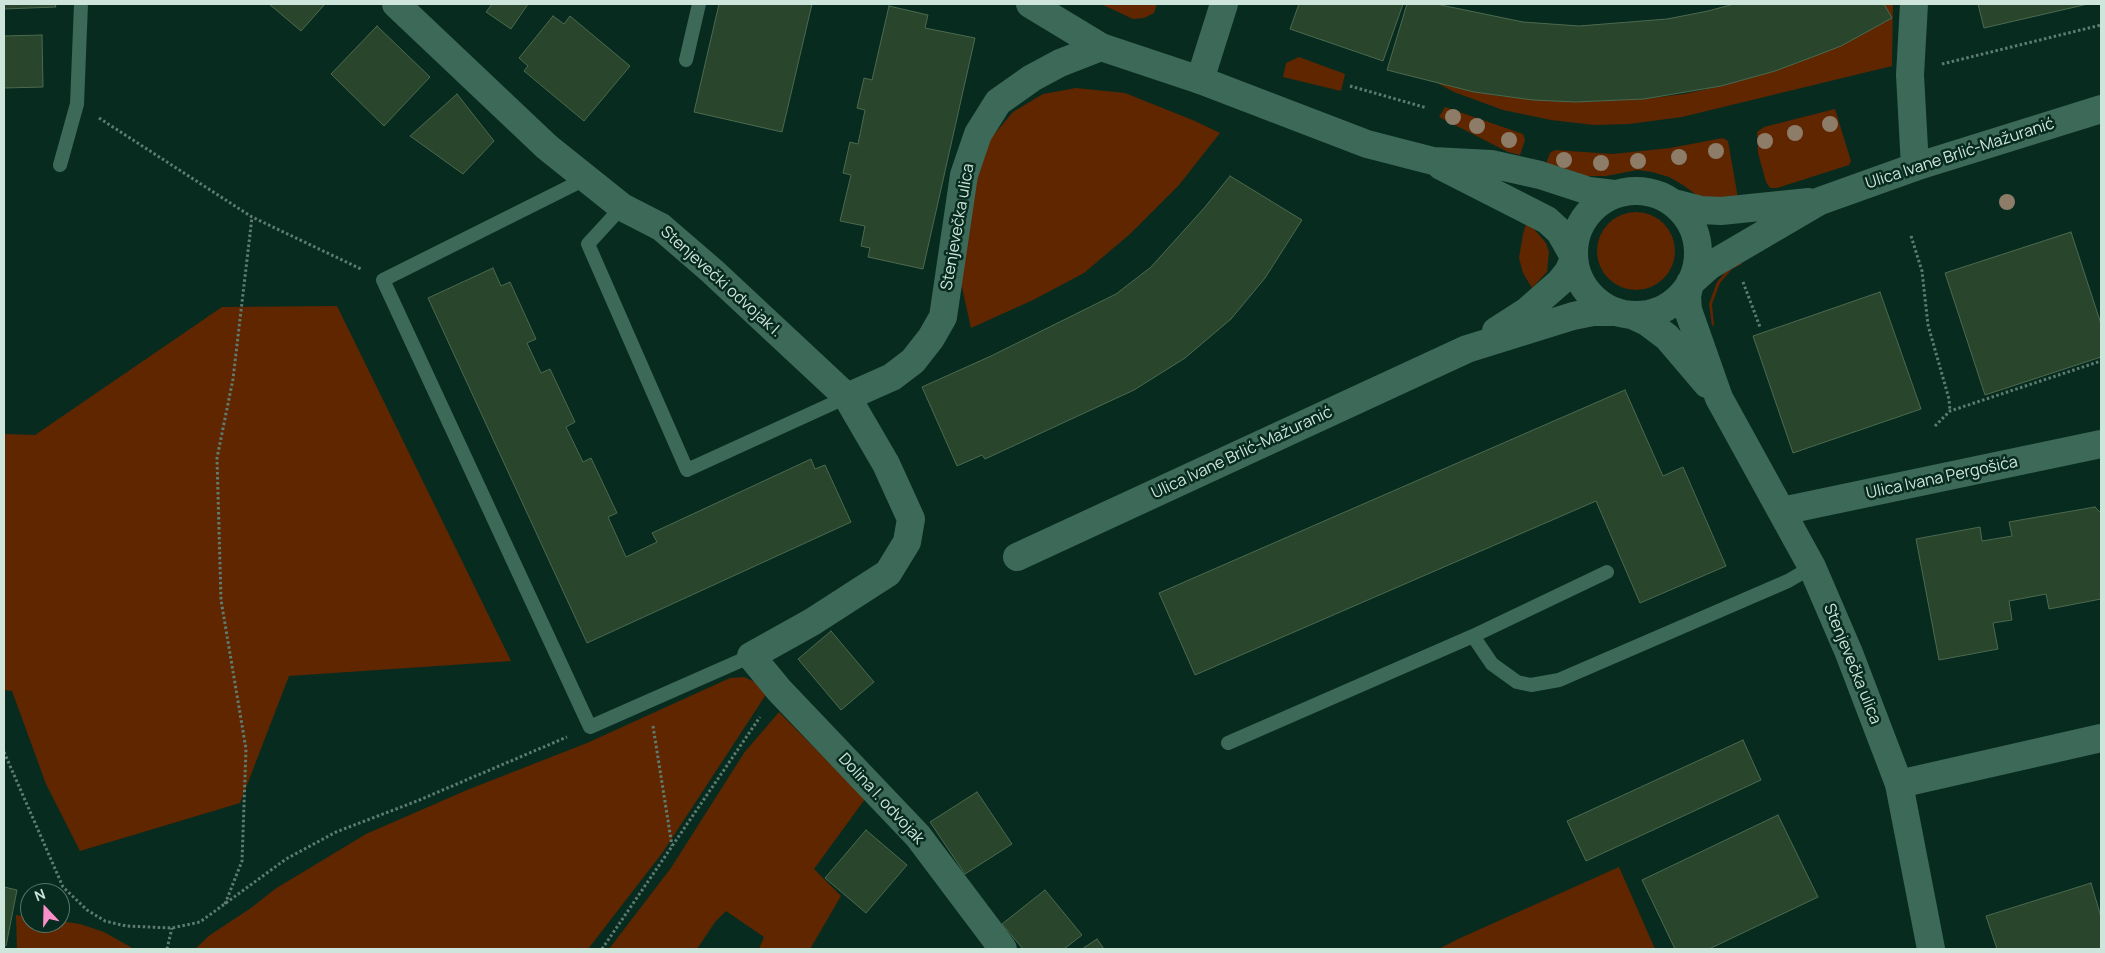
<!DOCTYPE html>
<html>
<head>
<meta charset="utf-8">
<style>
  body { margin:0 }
  #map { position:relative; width:2105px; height:953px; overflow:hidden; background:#082b20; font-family:Manrope,sans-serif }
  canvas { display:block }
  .frame { position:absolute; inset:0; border:5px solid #cee5db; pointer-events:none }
  .north { position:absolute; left:20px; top:883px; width:50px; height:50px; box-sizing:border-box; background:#082b20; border:1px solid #57756b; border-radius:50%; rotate:339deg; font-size:14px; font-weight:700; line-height:20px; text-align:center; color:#cee5db }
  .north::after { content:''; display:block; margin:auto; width:18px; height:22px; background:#f98fc8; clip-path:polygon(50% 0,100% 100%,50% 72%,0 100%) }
</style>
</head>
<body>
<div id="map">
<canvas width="2105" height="953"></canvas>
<div class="frame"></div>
<div class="north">N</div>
</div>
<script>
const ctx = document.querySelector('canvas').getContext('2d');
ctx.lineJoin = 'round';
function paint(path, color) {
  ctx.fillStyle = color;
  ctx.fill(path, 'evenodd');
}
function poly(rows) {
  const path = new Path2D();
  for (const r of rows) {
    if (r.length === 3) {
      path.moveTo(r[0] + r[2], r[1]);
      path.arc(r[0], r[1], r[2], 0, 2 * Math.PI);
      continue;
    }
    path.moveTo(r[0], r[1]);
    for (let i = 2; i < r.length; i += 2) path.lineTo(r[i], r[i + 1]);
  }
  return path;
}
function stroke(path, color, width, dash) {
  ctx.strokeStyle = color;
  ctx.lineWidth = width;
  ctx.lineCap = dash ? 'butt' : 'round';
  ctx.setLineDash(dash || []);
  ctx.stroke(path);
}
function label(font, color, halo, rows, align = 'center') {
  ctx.font = font + ' Manrope,sans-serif';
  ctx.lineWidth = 5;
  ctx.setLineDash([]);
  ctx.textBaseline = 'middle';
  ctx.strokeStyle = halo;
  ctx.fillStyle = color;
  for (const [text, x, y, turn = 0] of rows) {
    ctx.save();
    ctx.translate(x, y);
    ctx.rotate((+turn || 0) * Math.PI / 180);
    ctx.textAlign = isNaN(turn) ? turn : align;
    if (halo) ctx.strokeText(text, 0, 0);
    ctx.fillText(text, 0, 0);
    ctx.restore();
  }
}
paint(poly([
  [1101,4,1157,4,1154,13,1144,18,1133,19],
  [1884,4,1893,4,1892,66,1682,117,1629,124,1594,125,1551,120,1503,110,1454,92,1435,82,1474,92,1499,96,1575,102,1644,99,1684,94,1721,86,1775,71,1841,46,1891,18],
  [1299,57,1345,74,1341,91,1283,77,1286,63],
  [1076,88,1125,93,1195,121,1220,133,1179,185,1130,234,1084,273,1033,300,971,328,959,274,975,184,991,138,1013,112,1043,94],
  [1445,107,1523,134,1525,140,1520,155,1508,152,1439,117],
  [1835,109,1851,161,1849,165,1777,188,1770,188,1766,182,1758,153,1757,132,1764,127],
  [1723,138,1728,141,1738,198,1702,199,1683,185,1669,177,1652,172,1637,170,1606,176,1582,176,1546,164,1550,153,1555,150,1613,154,1670,148],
  [1636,251,39],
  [1527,221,1546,243,1549,252,1547,272,1532,288,1523,273,1519,258,1523,234],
  [1741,262,1742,264,1732,269,1720,283,1712,304,1714,325,1712,326,1709,304,1717,282,1730,267],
  [337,306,511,661,289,676,240,803,80,851,46,784,12,691,4,690,4,434,35,435,222,307],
  [744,677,759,684,767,693,663,852,588,949,195,949,210,935,251,908,275,889,366,834,467,790,587,743,730,678],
  [779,712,865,799,814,869,841,896,810,949,759,949,764,937,726,911,715,922,697,949,609,949,671,868,744,753],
  [1619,867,1655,949,1439,949,1458,939],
  [16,915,30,917,30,923,60,923,60,921,80,924,104,932,134,949,17,949]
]), '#602600');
const building = poly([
  [4,4,55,4,56,7,4,9,4,4],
  [269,4,325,4,301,31,269,4],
  [492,4,528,4,511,29,486,12,492,4],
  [719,4,812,4,782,132,694,112,719,4],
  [1299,4,1403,4,1383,61,1290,29,1299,4],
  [1407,4,1436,4,1523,22,1579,26,1667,19,1708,11,1734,4,1884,4,1892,18,1841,46,1815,56,1775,71,1721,86,1644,99,1575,102,1533,100,1474,92,1387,70,1407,4],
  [1978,4,2088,4,1984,28,1978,4],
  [889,6,928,15,925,28,975,38,923,269,868,257,870,248,861,246,865,226,840,221,851,175,843,173,850,142,858,144,865,110,857,108,864,78,872,80,889,6],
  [553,16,564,24,570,16,630,66,584,121,524,71,528,66,519,58,553,16],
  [377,26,430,77,384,126,331,74,377,26],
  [42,35,43,87,4,88,4,36,42,35],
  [457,94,494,141,463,174,410,136,457,94],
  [1230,176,1302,220,1265,278,1231,319,1185,358,1134,390,985,459,982,455,957,466,922,387,991,356,1116,294,1151,267,1205,207,1230,176],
  [2071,232,2101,324,2101,357,1985,395,1945,273,2071,232],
  [493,268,501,286,510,282,536,339,527,343,541,373,550,369,575,422,566,427,583,462,591,458,617,513,608,517,626,557,657,542,652,533,811,459,815,469,825,465,851,522,587,643,428,298,493,268],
  [1880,292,1921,409,1793,453,1753,336,1880,292],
  [1625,390,1663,476,1683,467,1726,566,1640,603,1596,501,1195,675,1159,593,1625,390],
  [2095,507,2101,513,2101,599,2049,609,2046,594,2009,601,2012,620,1993,623,1998,649,1939,660,1916,539,1980,527,1982,541,2012,536,2009,522,2095,507],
  [831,631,874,682,841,710,798,659,831,631],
  [1743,740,1761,780,1586,861,1567,821,1743,740],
  [977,792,1012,844,965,874,930,822,977,792],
  [1778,815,1818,897,1709,949,1675,949,1642,880,1778,815],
  [866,830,907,865,866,913,825,878,866,830],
  [2091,883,2101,917,2101,949,1997,949,1986,916,2091,883],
  [4,887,17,890,6,946,4,945,4,887],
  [1045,890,1082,935,1064,949,1023,949,1002,924,1045,890],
  [1097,939,1104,949,1082,949,1097,939]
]);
paint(building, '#29462d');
stroke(building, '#4b6a4e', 1);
stroke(poly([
  [1942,64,2101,25],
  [1350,86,1427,108],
  [99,118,252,217,361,269],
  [1911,236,1922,271,1928,325,1949,399,1950,411],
  [1743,282,1760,327],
  [1935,426,1950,411,2101,361],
  [653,726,672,846],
  [4,752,63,887,87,910,105,921,126,926,172,928,200,922,286,859,336,832,417,801,567,737],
  [225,904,242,861,246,749,221,600,217,458,233,379,252,217],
  [167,949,172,928],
  [602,949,760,717]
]), '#5e7c71', 3, [2.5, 2.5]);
stroke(poly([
  [686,60,699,4],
  [60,165,77,104,81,4],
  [585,179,383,280,590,727,751,656],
  [622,207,588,244,687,470,847,397],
  [1473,636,1492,664,1517,682,1531,685,1559,680,1788,581,1812,567],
  [1228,743,1473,636,1607,572]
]), '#3d6958', 14);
stroke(poly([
  [396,4,547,147,622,207,661,227,712,271,847,397,886,464,911,519,907,542,888,573,812,622,751,656,779,690,918,836,1003,949],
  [1914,4,1910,75,1915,167],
  [1200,80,1224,4],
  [1496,331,1527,311,1560,282,1568,272,1574,259],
  [847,397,892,377,913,361,931,338,943,317,964,175,978,134,998,102,1032,78,1060,63,1101,47],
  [1782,511,2101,444],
  [1017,557,1467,349,1573,316,1593,312,1613,312],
  [1899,784,2101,738]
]), '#3d6958', 28);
stroke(poly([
  [1030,4,1101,47,1200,80,1367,144,1433,161,1491,164,1540,175,1589,191,1614,194],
  [1441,166,1547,220,1560,232,1573,255],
  [1636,253,62],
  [1674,203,1701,210,1721,211,1809,202],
  [1690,283,1687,296,1688,310,1719,398,1812,567,1849,653,1899,784,1931,949],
  [1690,283,1709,266,1820,201,1915,167,2101,109],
  [1632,315,1647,322,1667,337,1707,384]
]), '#3d6958', 28);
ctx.fillStyle = '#8d7c68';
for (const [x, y] of [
  [1453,117],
  [1830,124],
  [1477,126],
  [1795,133],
  [1509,140],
  [1765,141],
  [1716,151],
  [1679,157],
  [1564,160],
  [1638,161],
  [1601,163],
  [2007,202]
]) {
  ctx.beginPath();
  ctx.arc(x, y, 8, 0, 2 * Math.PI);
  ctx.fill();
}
label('16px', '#cee5db', '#082b20', [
  ["Ulica Ivane Brlić-Mažuranić",1960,154,-18],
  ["Stenjevečka ulica",958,227,-80],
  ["Stenjevečki odvojak I.",721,282,42],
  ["Ulica Ivane Brlić-Mažuranić",1242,453,-25],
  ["Ulica Ivana Pergošića",1942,478,-12],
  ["Stenjevečka ulica",1852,664,68],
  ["Dolina I. odvojak",881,799,47]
]);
</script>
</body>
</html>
